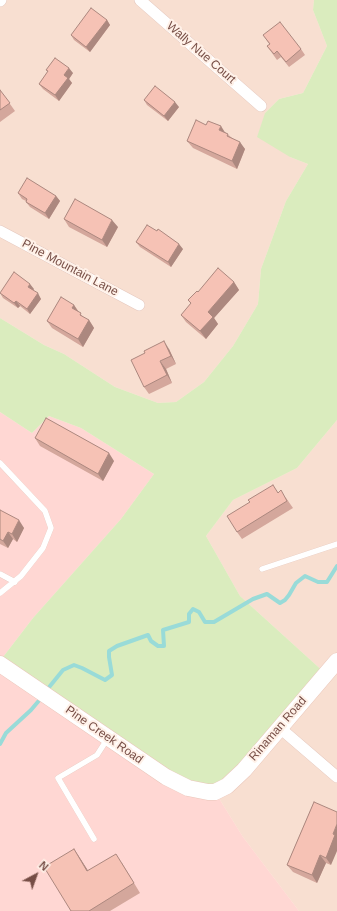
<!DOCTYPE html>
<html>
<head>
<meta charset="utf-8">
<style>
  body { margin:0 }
  #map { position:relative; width:337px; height:911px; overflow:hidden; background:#feece0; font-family:Helvetica,sans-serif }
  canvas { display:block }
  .north { position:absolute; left:16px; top:855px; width:40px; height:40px; -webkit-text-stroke:3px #fff1e8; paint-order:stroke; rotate:41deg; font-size:11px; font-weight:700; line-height:16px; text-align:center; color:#764d45 }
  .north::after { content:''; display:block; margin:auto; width:14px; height:18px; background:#764d45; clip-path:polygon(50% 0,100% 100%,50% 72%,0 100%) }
</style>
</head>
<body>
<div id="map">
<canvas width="337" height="911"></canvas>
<div class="north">N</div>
</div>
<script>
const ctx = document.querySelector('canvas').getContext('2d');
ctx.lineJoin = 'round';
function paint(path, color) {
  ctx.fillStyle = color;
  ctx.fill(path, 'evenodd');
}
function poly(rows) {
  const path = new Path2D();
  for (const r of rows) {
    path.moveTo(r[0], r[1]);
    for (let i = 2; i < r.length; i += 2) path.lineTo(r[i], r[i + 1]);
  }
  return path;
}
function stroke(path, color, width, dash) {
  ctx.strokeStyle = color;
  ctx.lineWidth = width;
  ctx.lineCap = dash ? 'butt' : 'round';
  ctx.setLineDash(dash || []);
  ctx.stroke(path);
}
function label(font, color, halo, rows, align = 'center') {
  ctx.font = font + ' Helvetica,sans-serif';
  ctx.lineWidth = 4;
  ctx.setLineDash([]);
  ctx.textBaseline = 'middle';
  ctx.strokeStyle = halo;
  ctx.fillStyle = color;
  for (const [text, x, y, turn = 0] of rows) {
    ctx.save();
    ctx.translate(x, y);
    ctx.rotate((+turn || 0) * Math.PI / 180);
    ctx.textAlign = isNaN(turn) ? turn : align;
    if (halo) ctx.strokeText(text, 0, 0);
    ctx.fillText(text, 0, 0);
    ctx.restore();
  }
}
paint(poly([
  [0,0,314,0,313,10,327,46,303,93,279,99,265,113,290,157,308,164,286,201,261,269,258,304,233,346,204,382,176,402,158,403,115,387,64,354,44,345,0,318],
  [337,420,337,911,299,911,243,837,215,792,326,674,240,596,206,536,233,500,297,468]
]), '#f8dfd1');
paint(poly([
  [0,412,32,433,49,416,81,428,154,474,121,519,33,618,0,661],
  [0,664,215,792,243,837,299,911,0,911]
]), '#ffd7d3');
paint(poly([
  [314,0,337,0,337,420,297,468,233,500,206,536,240,596,326,674,227,786,197,791,0,661,33,618,121,519,154,474,81,428,49,416,32,433,0,412,0,318,44,345,64,354,115,387,158,403,176,402,204,382,233,346,258,304,261,269,286,201,308,164,290,157,257,137,265,113,279,99,303,93,327,46,313,10]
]), '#daecbe');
stroke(poly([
  [46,691,63,670,74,665,82,668,105,680,112,675,109,657,109,651,117,646,148,635,151,641,158,646,164,646,163,630,189,622,189,614,193,609,199,612,205,622,214,622,253,599,267,594,280,603,285,600,289,595,296,583,305,576,318,582,327,582,337,566],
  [0,744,6,733,31,710,42,697]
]), '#99dbd8', 4);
const lane = poly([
  [0,463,45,511,51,528,43,548,21,576,0,593],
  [262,569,337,544],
  [0,574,15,582],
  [94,839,58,778,97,755,108,738]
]);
const street = poly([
  [140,0,261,106],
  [0,1,1,0],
  [0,231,139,305],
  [280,728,337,777]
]);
const secondary = poly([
  [0,664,166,777,188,788,208,792,215,792,227,786,244,770,337,661]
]);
stroke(lane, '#e5c8be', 6);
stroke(street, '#e5c8be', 12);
stroke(secondary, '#eac7bb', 17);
stroke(lane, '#fff', 5.5);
stroke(street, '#fff', 11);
stroke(secondary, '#fff', 16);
paint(poly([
  [107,20,110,25,90,52,74,40,71,35],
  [263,35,301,49,305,55,289,67,281,57,277,60,267,46,270,45],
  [46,70,73,73,69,79,72,83,59,101,43,89,39,84,48,72],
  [0,90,15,111,0,122],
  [144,100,179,107,168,121,147,105],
  [225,132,245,149,237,169,193,148,187,141],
  [18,193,56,196,60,201,49,219,30,207,26,202,26,201,22,199],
  [64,219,118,227,107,247,69,227],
  [136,242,183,249,171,267,140,247],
  [234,282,239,290,214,318,218,324,206,339,186,322,181,315,191,304,188,300,198,292],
  [34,289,33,290,41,299,30,314,20,306,18,308,3,298,0,293],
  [74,305,79,312,83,317,89,320,94,328,83,347,52,328,47,321],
  [169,349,176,364,166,369,172,383,149,394,144,387],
  [35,438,114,461,103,481,40,446],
  [278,492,286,498,293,508,242,539,237,532,250,502],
  [0,510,24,528,17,542,13,539,8,548,0,544],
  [314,802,331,865,326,863,317,883,293,872,287,865],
  [74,849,88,871,122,863,140,893,110,911,71,911]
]), '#d4a79c');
paint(poly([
  [107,20,110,25,90,52,86,47],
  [69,68,73,73,69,79,72,83,59,101,55,95,64,75],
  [175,102,179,107,168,121,164,116],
  [221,126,226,134,219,130],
  [240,142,245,149,237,169,232,161],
  [56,196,60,201,49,219,45,213],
  [112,220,118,227,107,247,102,240],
  [179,244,183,249,171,267,168,262],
  [234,282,239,290,214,318,218,324,206,339,200,331,208,312],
  [30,284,34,289,32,292,28,287],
  [38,293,41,299,30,314,27,309],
  [16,301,20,306,18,308,14,303],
  [74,305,79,313,72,308],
  [89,320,94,328,83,347,78,339],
  [164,341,169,349,176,364,171,356],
  [160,361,166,369,172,383,167,375],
  [109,453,114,461,103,481,98,474],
  [19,520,24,528,17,542,12,534],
  [8,532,13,539,8,548,3,541],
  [337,824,337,851,331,865,326,858,333,834],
  [74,849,80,858,94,880,87,871],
  [320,855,326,863,317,883,312,875]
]), '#ac887f');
const building = poly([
  [91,8,107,20,86,47,71,35,91,8],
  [280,22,301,49,286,62,277,51,274,54,267,46,270,44,263,35,280,22],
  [55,58,69,68,64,75,68,78,55,95,39,84,48,71,46,70,55,58],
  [155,86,175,102,164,116,144,100,155,86],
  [0,90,10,103,0,110,0,90],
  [196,120,206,125,208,121,221,126,219,130,228,134,227,136,240,142,232,161,187,141,196,120],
  [27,178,56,196,45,213,26,202,27,199,18,193,27,178],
  [75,199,112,220,102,240,64,219,75,199],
  [147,225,157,231,158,229,179,244,168,262,136,242,147,225],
  [218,268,234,282,208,312,213,317,200,331,181,315,191,303,188,300,197,291,198,292,218,268],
  [14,272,30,284,28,287,38,293,27,309,16,301,14,303,0,293,14,272],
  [61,297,74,305,72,308,81,313,80,315,89,320,78,339,47,321,61,297],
  [164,341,171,356,160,361,167,375,144,387,131,360,145,353,144,351,164,341],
  [46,418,109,453,98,474,35,438,46,418],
  [273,485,278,493,281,490,287,501,237,532,227,516,250,502,248,500,273,485],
  [0,510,19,520,12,534,8,532,3,541,0,539,0,510],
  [314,802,337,812,337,824,333,834,335,835,326,858,320,855,312,875,287,865,314,802],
  [74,849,87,871,116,854,134,883,89,911,71,911,44,867,74,849]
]);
paint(building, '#f6c2b5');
stroke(building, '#ac887f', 1);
label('12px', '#764d45', '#fff1e8', [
  ["Wally Nue Court",201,53,41],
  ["Pine Mountain Lane",70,268,28],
  ["Rinaman Road",278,729,-49],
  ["Pine Creek Road",104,735,35]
]);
</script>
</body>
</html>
